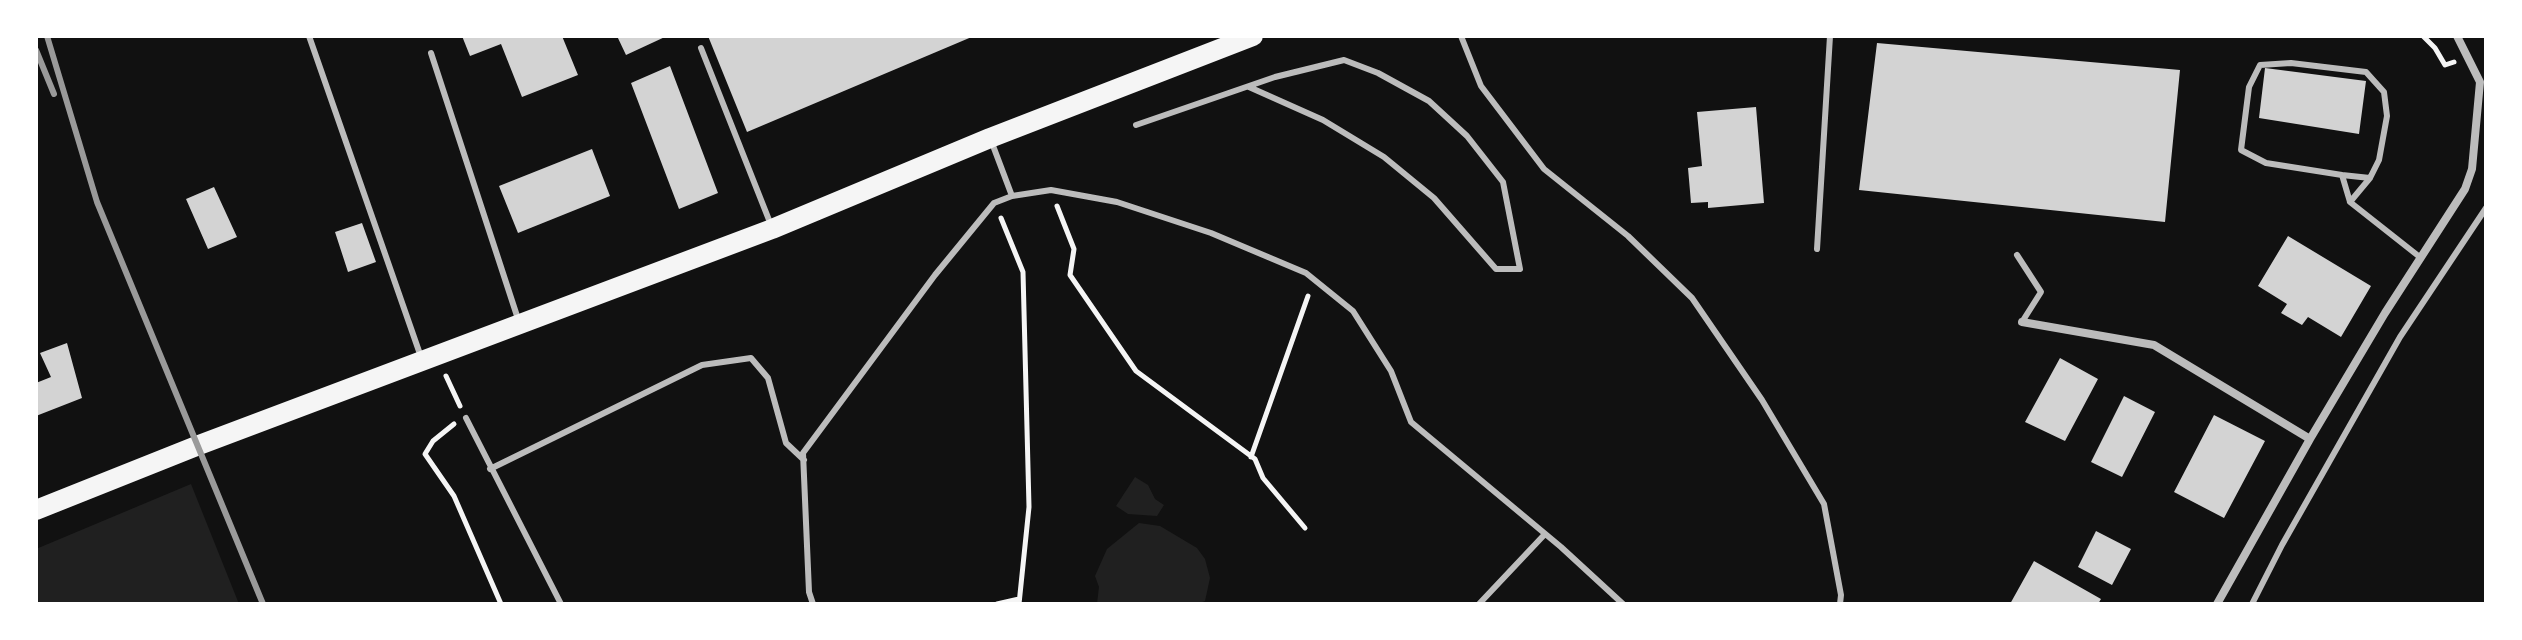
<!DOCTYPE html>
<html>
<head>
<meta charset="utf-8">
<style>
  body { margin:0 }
  #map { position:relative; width:2522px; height:640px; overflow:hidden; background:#111; font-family:"Exo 2",sans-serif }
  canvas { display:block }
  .frame { position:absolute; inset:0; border:38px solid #fff; pointer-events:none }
</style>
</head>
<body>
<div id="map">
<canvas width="2522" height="640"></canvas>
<div class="frame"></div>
</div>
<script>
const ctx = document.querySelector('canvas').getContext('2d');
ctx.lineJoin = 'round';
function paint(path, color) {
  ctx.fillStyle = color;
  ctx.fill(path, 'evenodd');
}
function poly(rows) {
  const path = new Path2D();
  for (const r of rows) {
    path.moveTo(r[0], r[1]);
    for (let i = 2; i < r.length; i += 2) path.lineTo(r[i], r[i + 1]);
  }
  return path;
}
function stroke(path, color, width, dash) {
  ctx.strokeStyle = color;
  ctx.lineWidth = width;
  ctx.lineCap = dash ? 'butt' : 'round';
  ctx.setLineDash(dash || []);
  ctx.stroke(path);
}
paint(poly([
  [1135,477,1148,485,1155,499,1164,505,1157,516,1128,514,1116,506],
  [191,484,239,604,36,604,36,549],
  [1139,523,1160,526,1197,548,1205,559,1210,578,1205,601,1197,604,1097,604,1099,587,1095,576,1107,549]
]), '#202020');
paint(poly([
  [462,36,562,36,578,75,522,97,501,44,470,56],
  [617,36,667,36,626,55],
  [708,36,974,36,747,132],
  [1877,43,2180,70,2165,222,1859,190],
  [670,66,718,193,679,209,631,83],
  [2265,68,2366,81,2359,134,2259,118],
  [1756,107,1764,203,1708,208,1708,202,1691,203,1688,168,1702,166,1697,112],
  [592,149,610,196,518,233,499,186],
  [214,187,237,237,208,249,186,199],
  [362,223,376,262,348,272,335,232],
  [2288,236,2371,286,2341,337,2308,317,2302,325,2281,313,2287,304,2258,286],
  [67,343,82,398,36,416,36,383,51,377,40,353],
  [2060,358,2098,379,2065,441,2025,422],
  [2124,396,2155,412,2122,477,2091,462],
  [2214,415,2265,441,2224,518,2174,492],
  [2096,531,2131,549,2112,585,2078,567],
  [2034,561,2101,599,2098,604,2010,604]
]), '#d3d3d3');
stroke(poly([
  [2423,36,2435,48,2445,65,2454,62],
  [1057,206,1074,249,1070,275,1136,371,1255,459,1263,478,1305,528],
  [1001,218,1023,272,1029,507,1019,604],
  [446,376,460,406],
  [454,424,433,441,425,454,454,496,501,604],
  [1251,457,1308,296],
  [997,604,1019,599]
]), '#f5f5f5', 5);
stroke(poly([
  [309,36,421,357],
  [1461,36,1481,86,1544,169,1628,236,1692,298,1762,400,1824,504,1841,595,1840,604],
  [701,48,771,225],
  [431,53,518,319],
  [1136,125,1275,77,1344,60,1378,73,1429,101,1467,136,1503,182,1520,269,1496,269,1434,198,1384,157,1323,120,1249,87],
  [992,143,1012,196],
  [2342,175,2370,178],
  [2350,202,2370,178,2379,160,2387,116,2384,92,2366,72,2291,63,2260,65,2249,87,2241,150,2266,163,2342,175,2350,202,2421,258],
  [1817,249,1830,36],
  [2017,255,2041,292,2022,322],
  [466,418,561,604],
  [490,469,702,365,751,358,768,378,786,443,804,460],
  [813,604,809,592,803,453,935,275,994,203,1012,196,1051,190,1117,202,1211,233,1306,273,1353,311,1391,371,1411,422,1561,547,1623,604],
  [1479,604,1545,534],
  [2252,604,2282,545,2400,337,2486,208]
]), '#bcbcbc', 6);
stroke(poly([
  [2022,322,2154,345,2310,439],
  [2217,604,2310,439,2385,313,2465,189,2472,169,2480,82,2457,36]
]), '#bcbcbc', 8);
stroke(poly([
  [36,510,199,445,772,229,990,138,1253,36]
]), '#f5f5f5', 20);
stroke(poly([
  [47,36,97,202,263,604],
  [36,50,54,94]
]), '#9a9a9a', 6);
</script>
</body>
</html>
